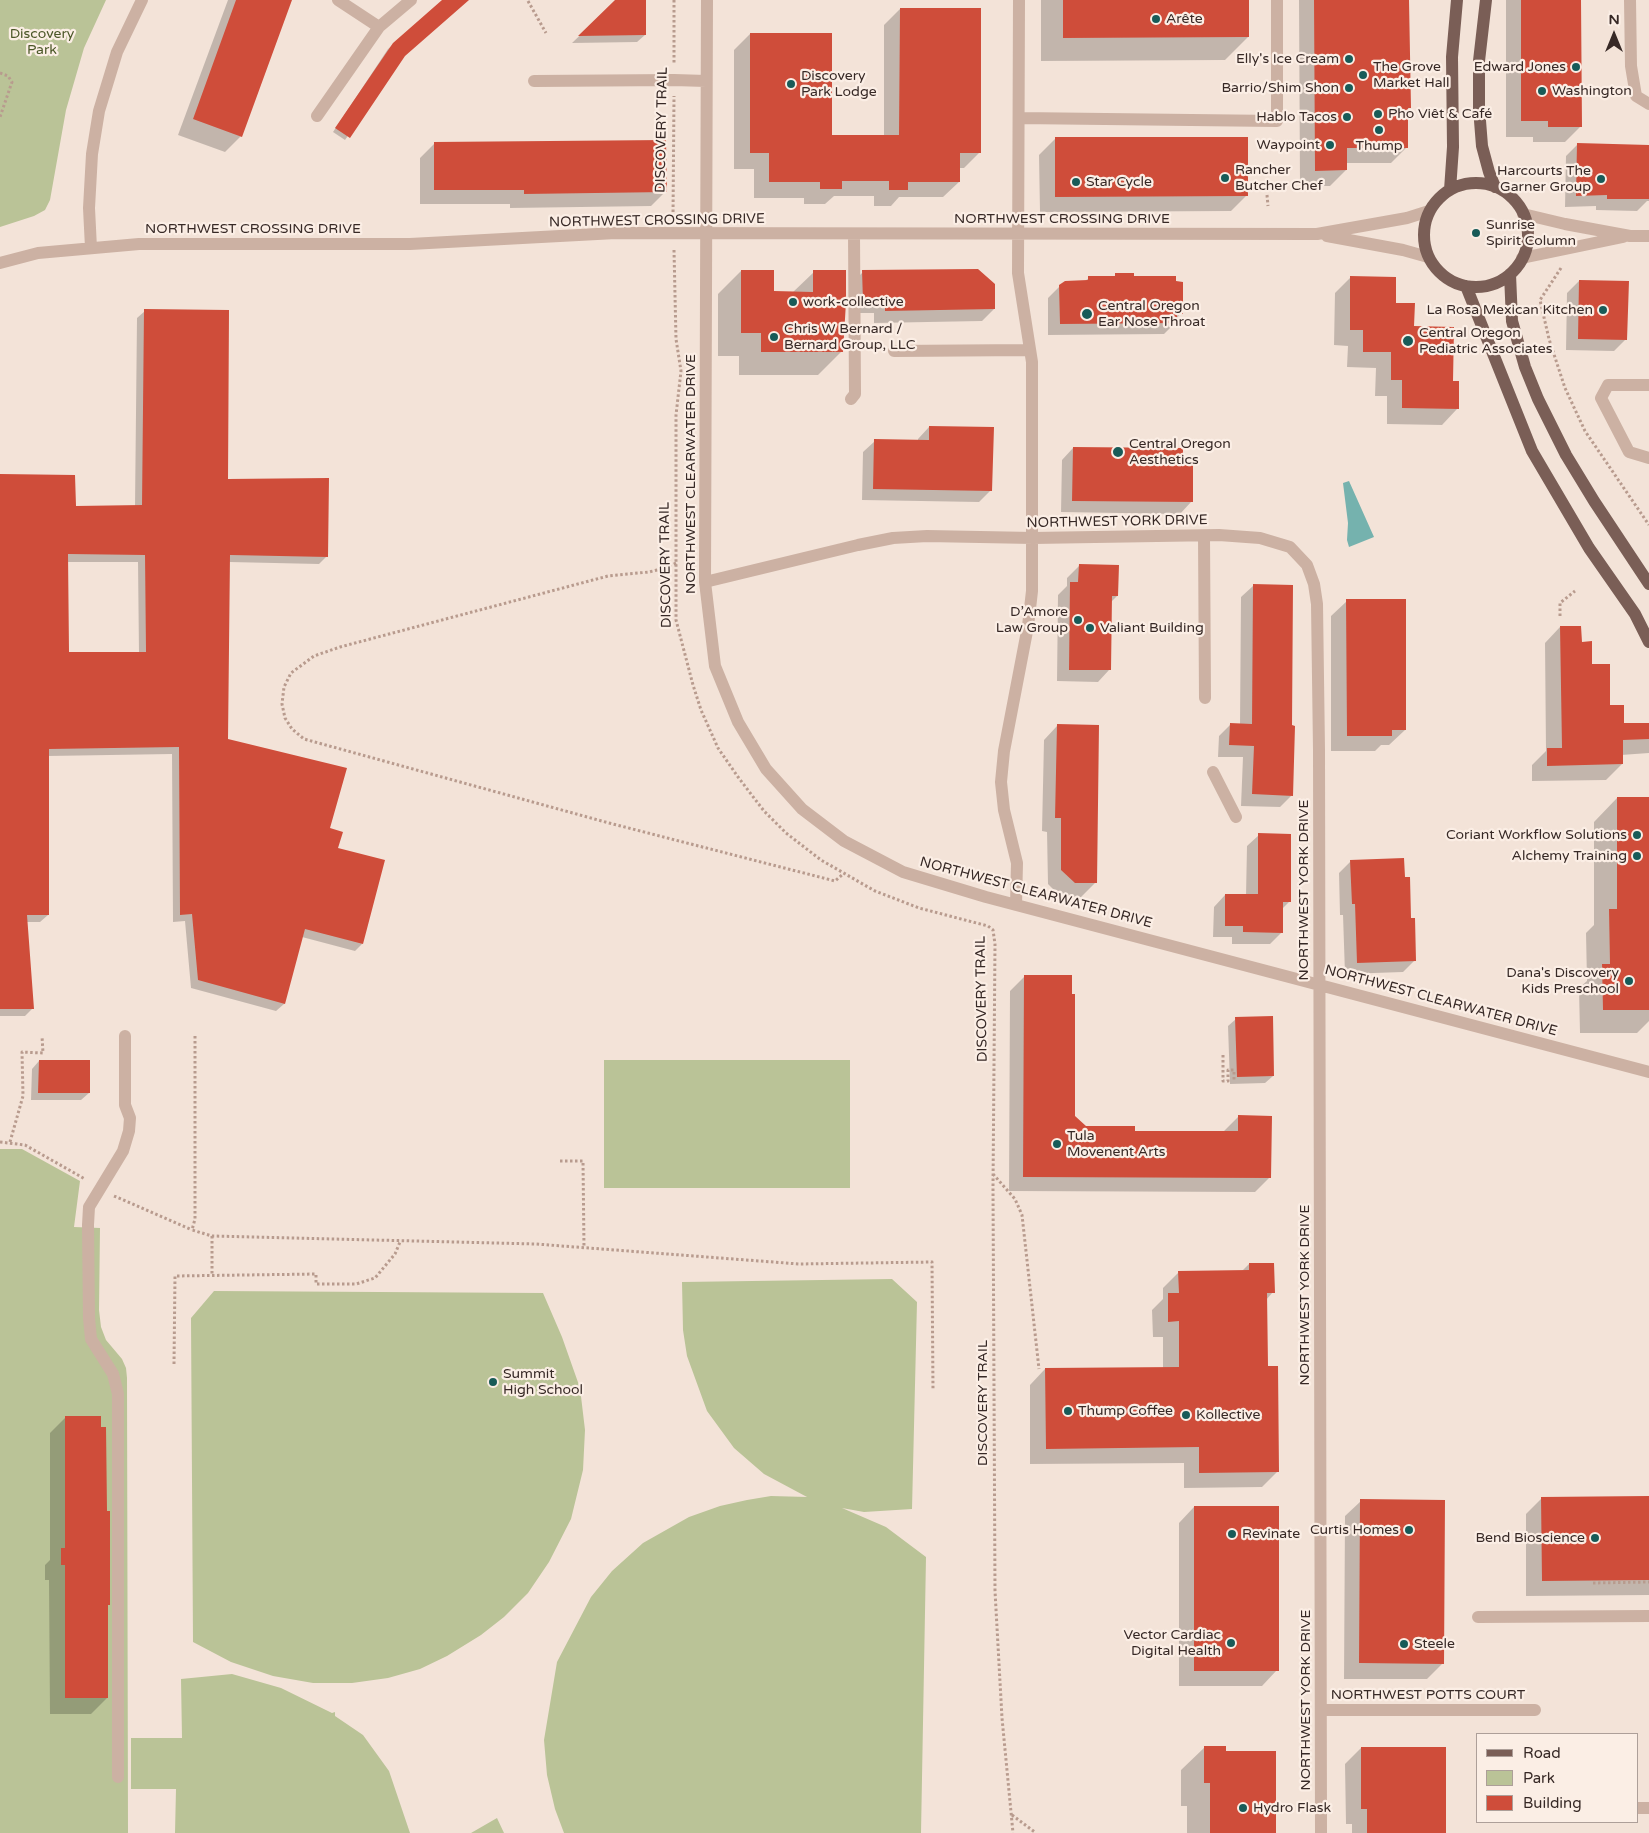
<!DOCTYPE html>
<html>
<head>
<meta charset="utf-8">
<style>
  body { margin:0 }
  #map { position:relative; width:1649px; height:1833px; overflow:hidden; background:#f3e3d8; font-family:"Varela Round",sans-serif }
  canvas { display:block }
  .legend { position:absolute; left:1476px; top:1733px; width:162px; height:90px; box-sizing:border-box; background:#fbeee5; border:1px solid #ad9f99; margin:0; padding:6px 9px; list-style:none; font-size:15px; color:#372926 }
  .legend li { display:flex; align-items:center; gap:10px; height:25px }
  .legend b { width:25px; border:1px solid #ad9f99 }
  .north { position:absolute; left:1589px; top:10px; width:50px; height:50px; -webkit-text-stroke:4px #fbeee5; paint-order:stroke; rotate:0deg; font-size:14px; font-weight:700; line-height:20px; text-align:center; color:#372926 }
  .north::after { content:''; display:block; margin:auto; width:18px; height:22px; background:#372926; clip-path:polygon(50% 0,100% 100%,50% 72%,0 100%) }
</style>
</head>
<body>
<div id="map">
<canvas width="1649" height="1833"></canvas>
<ul class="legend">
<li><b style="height:6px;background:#7a5e56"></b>Road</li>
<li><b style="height:14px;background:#bac397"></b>Park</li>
<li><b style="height:14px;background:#cf4d3a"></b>Building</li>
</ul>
<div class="north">N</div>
</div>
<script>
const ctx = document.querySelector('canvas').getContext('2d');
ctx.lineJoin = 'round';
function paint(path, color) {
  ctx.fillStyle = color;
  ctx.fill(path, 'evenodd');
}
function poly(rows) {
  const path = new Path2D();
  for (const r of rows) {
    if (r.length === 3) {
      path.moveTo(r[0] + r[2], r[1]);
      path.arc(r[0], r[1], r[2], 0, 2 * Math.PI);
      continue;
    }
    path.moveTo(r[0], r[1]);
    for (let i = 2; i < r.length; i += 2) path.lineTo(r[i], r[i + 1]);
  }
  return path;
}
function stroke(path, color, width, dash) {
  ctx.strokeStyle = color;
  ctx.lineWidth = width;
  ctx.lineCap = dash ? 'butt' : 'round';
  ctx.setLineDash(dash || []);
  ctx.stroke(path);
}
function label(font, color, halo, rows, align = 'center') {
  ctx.font = font + ' "Varela Round",sans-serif';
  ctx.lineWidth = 4.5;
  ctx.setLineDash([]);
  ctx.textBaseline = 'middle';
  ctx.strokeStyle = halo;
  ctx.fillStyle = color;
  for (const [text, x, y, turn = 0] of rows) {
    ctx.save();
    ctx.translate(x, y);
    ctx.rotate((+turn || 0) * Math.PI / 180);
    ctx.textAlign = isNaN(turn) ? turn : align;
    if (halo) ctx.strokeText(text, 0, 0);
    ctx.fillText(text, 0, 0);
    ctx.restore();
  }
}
paint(poly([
  [0,0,106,0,84,48,66,110,50,200,45,210,34,216,0,227],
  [604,1060,850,1060,850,1188,604,1188],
  [0,1149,22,1149,80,1181,74,1227,100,1228,99,1310,101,1327,106,1340,122,1359,126,1368,127,1378,128,1833,0,1833],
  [892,1279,917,1302,912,1509,864,1512,842,1508,886,1527,926,1557,921,1833,564,1833,555,1809,547,1775,544,1740,557,1662,591,1597,612,1571,643,1543,689,1517,720,1506,747,1500,771,1496,807,1497,764,1474,734,1448,707,1411,687,1356,683,1330,682,1282],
  [214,1291,543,1293,562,1337,580,1388,585,1430,583,1470,571,1519,549,1562,528,1593,504,1617,481,1635,447,1656,420,1669,388,1678,352,1683,313,1683,273,1676,231,1662,193,1642,191,1318],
  [232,1674,281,1688,332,1713,335,1712,335,1716,363,1735,389,1771,410,1833,175,1833,176,1789,131,1789,131,1738,182,1738,181,1679],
  [497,1818,504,1833,471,1833]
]), '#bac397');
paint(poly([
  [1349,481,1374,537,1349,547,1347,540,1348,523,1343,483]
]), '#75b2ae');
paint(poly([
  [228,0,280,0,241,136,225,152,178,135],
  [443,0,467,0,403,56,345,140,333,132,388,49],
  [617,0,645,0,645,35,637,42,572,43],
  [1041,0,1248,0,1248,37,1225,60,1041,61],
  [1299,0,1408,0,1410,107,1407,110,1407,147,1391,163,1346,163,1346,170,1330,186,1300,186],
  [1506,0,1580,0,1581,126,1565,142,1533,142,1533,137,1506,137],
  [900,9,980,152,964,168,959,168,959,182,943,197,899,197,891,206,874,206,874,196,834,196,825,204,804,204,804,198,754,198,754,169,734,169,734,50,750,34,831,136,884,136,884,25],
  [1055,139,1247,195,1231,211,1040,212,1039,155],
  [434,144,666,191,651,206,510,208,510,204,420,204,420,158],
  [1578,144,1649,146,1649,201,1647,201,1637,211,1596,210,1596,206,1565,207,1566,156],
  [741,271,772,293,792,293,814,272,841,352,818,375,739,375,739,356,718,356,718,294],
  [863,272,994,309,982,321,874,323,874,313,851,313,851,284],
  [1116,275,1133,277,1181,313,1176,319,1176,322,1164,334,1048,335,1048,298,1060,286,1085,281,1089,278,1113,277],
  [1351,277,1395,304,1452,382,1457,409,1442,425,1387,424,1387,396,1375,396,1376,368,1347,367,1348,346,1334,345,1335,293],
  [1579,281,1626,339,1614,351,1566,350,1567,293],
  [145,311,226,480,327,556,319,564,229,562,227,740,329,829,336,849,362,944,355,951,302,937,284,1004,276,1011,191,988,185,921,173,922,172,754,48,756,48,915,40,922,26,922,33,1008,25,1016,0,1016,0,476,74,507,135,506,137,318],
  [67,562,138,562,139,654,67,654],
  [929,427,991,490,979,502,862,500,863,452,875,441,918,442,918,439],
  [1073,448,1191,502,1180,514,1061,512,1062,460],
  [1079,566,1117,596,1110,603,1109,670,1098,682,1057,681,1058,595,1067,586,1067,578],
  [1253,586,1292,795,1280,807,1241,806,1243,757,1218,757,1219,736,1230,725,1240,725,1241,597],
  [1347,601,1405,730,1389,745,1381,745,1375,751,1331,751,1331,616],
  [1560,627,1580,643,1609,706,1622,725,1649,725,1649,753,1621,755,1622,764,1606,780,1532,781,1532,765,1546,751,1545,643],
  [1057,726,1095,883,1081,897,1061,897,1048,884,1047,832,1042,831,1044,740],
  [1617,798,1649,798,1649,1021,1637,1033,1580,1033,1579,988,1587,981,1586,933,1594,925,1594,822],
  [1259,835,1290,901,1282,909,1282,932,1270,944,1232,944,1232,937,1213,937,1214,907,1225,895,1246,896,1247,846],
  [1351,861,1410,919,1415,960,1403,972,1345,974,1343,915,1340,915,1339,873],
  [1025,976,1074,1117,1086,1127,1134,1132,1224,1131,1238,1117,1270,1177,1255,1192,1009,1191,1010,991],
  [1236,1019,1273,1076,1265,1083,1230,1084,1228,1026],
  [39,1061,89,1093,81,1100,31,1100,32,1069],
  [1249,1264,1273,1292,1266,1300,1266,1367,1278,1471,1262,1487,1184,1488,1184,1463,1030,1464,1030,1385,1045,1369,1163,1368,1163,1337,1153,1337,1152,1310,1163,1299,1163,1288,1179,1272,1241,1272],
  [66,1417,107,1606,107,1698,91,1714,50,1714,49,1580,45,1580,45,1565,50,1560,50,1433],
  [1649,1497,1649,1595,1526,1596,1526,1514,1542,1498],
  [1361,1501,1443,1663,1427,1679,1344,1679,1345,1516],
  [1194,1507,1277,1670,1262,1686,1179,1686,1179,1523],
  [1205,1747,1224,1753,1274,1833,1187,1833,1187,1806,1181,1806,1181,1770],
  [1361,1748,1445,1833,1352,1833,1352,1824,1346,1824,1345,1764]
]), '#0003');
paint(poly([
  [236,0,292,0,242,137,193,119],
  [442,0,469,0,405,56,350,138,335,128,393,43],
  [615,0,646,0,646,35,578,36],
  [1063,0,1249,0,1249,37,1063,38],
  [1314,0,1409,0,1411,108,1408,108,1408,148,1347,148,1347,170,1315,171],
  [1521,0,1581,0,1582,127,1548,127,1548,121,1521,121],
  [900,8,981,8,981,153,960,153,960,182,908,182,908,190,889,190,889,181,842,181,842,189,820,189,820,182,769,182,769,153,750,153,750,33,832,33,832,135,899,135],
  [1055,137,1248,137,1248,196,1055,197],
  [666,140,667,192,524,194,524,190,434,190,434,142],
  [1577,143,1649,145,1649,199,1607,199,1607,195,1576,196],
  [978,269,995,284,995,309,885,311,885,302,863,302,862,270],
  [741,270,774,270,774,291,813,292,813,270,846,270,846,302,843,352,761,352,761,333,741,333],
  [1115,273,1134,273,1134,276,1176,276,1176,281,1183,282,1183,314,1177,314,1177,323,1060,324,1059,285,1065,281,1088,280,1088,276,1115,276],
  [1350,276,1396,277,1396,303,1415,303,1414,326,1454,327,1453,381,1459,381,1459,409,1402,408,1402,380,1391,380,1391,352,1363,352,1363,330,1350,330],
  [1579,280,1629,281,1627,340,1578,339],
  [144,309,229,310,228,479,329,478,328,557,230,555,228,739,347,768,330,828,343,832,338,848,385,860,363,944,305,929,285,1004,198,980,192,914,180,915,179,747,49,749,49,915,27,915,34,1009,0,1009,0,474,75,475,76,506,142,505],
  [68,554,145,555,146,652,69,652],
  [929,426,994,427,992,491,873,489,874,439,929,440],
  [1073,447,1183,448,1183,460,1193,460,1193,502,1072,501],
  [1079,564,1119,565,1118,596,1112,596,1111,670,1069,670,1070,582,1078,582],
  [1253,584,1293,585,1292,725,1295,726,1293,796,1252,794,1254,746,1229,745,1230,723,1252,724],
  [1346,599,1406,599,1406,730,1392,730,1392,736,1347,736],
  [1560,626,1581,626,1582,642,1592,641,1592,664,1610,664,1610,705,1624,705,1624,723,1649,723,1649,739,1623,740,1623,764,1547,766,1547,748,1562,748],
  [1057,724,1099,725,1097,883,1075,883,1061,870,1061,818,1055,818],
  [1617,797,1649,797,1649,1010,1603,1010,1602,964,1610,964,1609,909,1617,909],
  [1258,833,1291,834,1291,902,1283,902,1283,933,1243,932,1243,926,1225,926,1225,894,1258,894],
  [1404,858,1405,877,1410,877,1411,918,1415,918,1416,961,1357,963,1355,904,1352,904,1350,860],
  [1024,975,1072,975,1072,994,1075,994,1075,1116,1086,1126,1135,1126,1135,1131,1238,1131,1238,1115,1272,1116,1271,1178,1023,1177],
  [1273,1016,1274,1076,1237,1077,1235,1017],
  [39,1060,90,1060,90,1093,38,1093],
  [1249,1263,1274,1263,1275,1293,1267,1293,1268,1366,1278,1366,1279,1472,1199,1473,1199,1447,1046,1449,1045,1368,1179,1367,1179,1321,1168,1322,1168,1293,1179,1293,1178,1271,1249,1270],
  [65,1416,101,1416,101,1427,106,1427,107,1511,110,1511,110,1605,108,1605,108,1698,65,1698,65,1565,61,1565,61,1548,65,1548],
  [1649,1496,1649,1580,1542,1581,1541,1497],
  [1360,1499,1445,1500,1444,1664,1359,1663],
  [1194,1506,1279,1506,1279,1671,1194,1671],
  [1204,1746,1226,1746,1226,1751,1276,1751,1276,1833,1210,1833,1210,1783,1204,1783],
  [1361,1747,1446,1747,1446,1833,1367,1833,1367,1809,1361,1809]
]), '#cf4d3a');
stroke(poly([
  [674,0,674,64],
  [528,1,546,33],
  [0,73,8,76,12,82,0,117],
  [1248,188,1260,188],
  [1267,195,1268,206],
  [673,217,674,96],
  [674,250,676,339,681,371,676,415,676,620,693,685,701,710,718,748,738,777,764,811,786,833,821,860,875,891,919,908,988,926,993,930,995,944,993,1187,995,1591,1002,1718,1013,1833],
  [1561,268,1540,300,1549,339,1565,388,1585,431,1649,525],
  [676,563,665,568,649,572,608,576,340,647,314,656,291,673,284,687,282,704,285,718,292,729,304,739,609,823,835,881,843,874],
  [1560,616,1560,603,1575,591],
  [195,1036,195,1219,192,1230,212,1236,536,1244,799,1264,932,1262,933,1390],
  [1223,1055,1223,1081,1228,1081,1228,1070,1234,1070,1234,1081],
  [0,1142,25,1145,85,1179],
  [10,1142,23,1096,22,1052,43,1053,42,1036],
  [560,1161,583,1161,584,1248],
  [993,1174,1015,1199,1022,1215,1039,1369],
  [114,1196,192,1230],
  [212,1236,212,1275],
  [174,1364,175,1276,316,1274,316,1284,356,1284,375,1278,395,1254,400,1242],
  [1593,1583,1649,1582],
  [1012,1815,1036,1833]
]), '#b89b8e', 3, [2.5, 2.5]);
stroke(poly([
  [338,0,379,27],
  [707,0,705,582,715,666,738,722,766,769,802,809,844,841,903,872,986,897,1649,1072],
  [1630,0,1631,66,1636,96,1649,104],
  [534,81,674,80,706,81],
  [317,116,379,27,411,0],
  [1019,118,1277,121,1277,0],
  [1523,214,1565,224,1630,236,1649,236],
  [1327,236,1403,250,1428,257],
  [91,248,89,208,92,154,99,111,117,52,142,0],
  [1522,258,1623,237],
  [0,263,38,253,139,244,410,244,616,233,1317,234,1407,218,1429,211],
  [894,351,1029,350],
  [1649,385,1608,385,1601,398,1629,452,1649,458],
  [851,399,855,394,854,234],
  [1204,536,1205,698],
  [705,582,858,545,893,538,927,536,1033,538,1219,535,1260,538,1290,547,1307,565,1314,584,1317,604,1319,750,1321,1833],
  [1213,772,1236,817],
  [1016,905,1017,863,1004,810,1001,782,1004,751,1028,626,1032,591,1032,362,1018,273,1019,0],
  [1478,1617,1649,1616],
  [1321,1710,1535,1710],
  [118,1777,118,1394,113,1374,91,1339,89,1318,88,1225,89,1207,123,1151,129,1131,130,1118,125,1105,125,1036],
  [1638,1808,1649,1808]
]), '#ccb1a3', 12);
stroke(poly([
  [1486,0,1479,61,1479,108,1482,146,1489,172,1495,187],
  [1476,235,52],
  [1450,190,1453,147,1452,57,1457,0],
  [1510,274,1512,321,1525,367,1538,399,1566,455,1594,501,1649,584],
  [1466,286,1532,451,1589,548,1635,614,1649,642]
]), '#7a5e56', 12);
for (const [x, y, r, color] of [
  [1156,19,5,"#185b58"],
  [1349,59,5,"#185b58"],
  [1576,67,5,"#185b58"],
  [1363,75,5,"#185b58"],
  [791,84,5,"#185b58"],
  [1349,88,5,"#185b58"],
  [1542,91,5,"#185b58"],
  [1378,114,5,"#185b58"],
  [1347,117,5,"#185b58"],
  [1379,130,5,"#185b58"],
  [1330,145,5,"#185b58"],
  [1225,178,5,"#185b58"],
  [1601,179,5,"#185b58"],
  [1076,182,5,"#185b58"],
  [1476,233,5,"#185b58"],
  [793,302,5,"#185b58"],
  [1603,310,5,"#185b58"],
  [1087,314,6,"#185b58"],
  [774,337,5,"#185b58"],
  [1408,341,6,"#185b58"],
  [1118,452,6,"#185b58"],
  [1078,620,5,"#185b58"],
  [1090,628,5,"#185b58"],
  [1637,835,5,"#185b58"],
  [1637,856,5,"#185b58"],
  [1629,981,5,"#185b58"],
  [1057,1144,5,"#185b58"],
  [493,1382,5,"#185b58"],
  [1068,1411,5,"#185b58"],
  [1186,1415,5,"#185b58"],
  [1409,1530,5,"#185b58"],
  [1232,1534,5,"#185b58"],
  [1595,1538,5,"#185b58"],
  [1231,1643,5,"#185b58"],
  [1404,1644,5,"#185b58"],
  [1243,1808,5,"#185b58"]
]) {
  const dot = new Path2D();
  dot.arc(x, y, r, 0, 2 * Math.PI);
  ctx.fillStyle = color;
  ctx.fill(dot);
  stroke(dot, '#fbeee5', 2);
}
label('14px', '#372926', '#fbeee5', [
  ["Arête",1166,19],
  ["Elly's Ice Cream",1339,59,"right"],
  ["The Grove",1373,67],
  ["Market Hall",1373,83],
  ["Edward Jones",1566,67,"right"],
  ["Discovery",801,76],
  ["Park Lodge",801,92],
  ["Barrio/Shim Shon",1339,88,"right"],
  ["Washington",1552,91],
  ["Pho Viêt & Café",1388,114],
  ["Hablo Tacos",1337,117,"right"],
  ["Waypoint",1320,145,"right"],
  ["Thump",1379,146,"center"],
  ["Rancher",1235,170],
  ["Butcher Chef",1235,186],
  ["Harcourts The",1591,171,"right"],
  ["Garner Group",1591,187,"right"],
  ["Star Cycle",1086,182],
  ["Sunrise",1486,225],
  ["Spirit Column",1486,241],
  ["work-collective",803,302],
  ["Central Oregon",1098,306],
  ["Ear Nose Throat",1098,322],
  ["La Rosa Mexican Kitchen",1593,310,"right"],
  ["Chris W Bernard /",784,329],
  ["Bernard Group, LLC",784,345],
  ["Central Oregon",1419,333],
  ["Pediatric Associates",1419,349],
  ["Central Oregon",1129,444],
  ["Aesthetics",1129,460],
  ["D’Amore",1068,612,"right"],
  ["Law Group",1068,628,"right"],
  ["Valiant Building",1100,628],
  ["Coriant Workflow Solutions",1627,835,"right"],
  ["Alchemy Training",1627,856,"right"],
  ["Dana's Discovery",1619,973,"right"],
  ["Kids Preschool",1619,989,"right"],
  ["Tula",1067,1136],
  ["Movenent Arts",1067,1152],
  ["Summit",503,1374],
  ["High School",503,1390],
  ["Thump Coffee",1078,1411],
  ["Kollective",1196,1415],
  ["Curtis Homes",1399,1530,"right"],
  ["Revinate",1242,1534],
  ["Bend Bioscience",1585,1538,"right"],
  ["Vector Cardiac",1221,1635,"right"],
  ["Digital Health",1221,1651,"right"],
  ["Steele",1414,1644],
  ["Hydro Flask",1253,1808]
], 'left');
label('14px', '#4b5728', '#fbeee5', [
  ["Discovery",42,34],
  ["Park",42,50]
]);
label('14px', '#372926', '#fbeee5', [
  ["DISCOVERY TRAIL",662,130,-89],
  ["NORTHWEST CROSSING DRIVE",1062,219],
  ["NORTHWEST CROSSING DRIVE",657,221,-1],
  ["NORTHWEST CROSSING DRIVE",253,229],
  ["NORTHWEST CLEARWATER DRIVE",691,474,-90],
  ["NORTHWEST YORK DRIVE",1117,522,-1],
  ["DISCOVERY TRAIL",666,565,-91],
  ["NORTHWEST YORK DRIVE",1304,890,-90],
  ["NORTHWEST CLEARWATER DRIVE",1036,893,15],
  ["DISCOVERY TRAIL",982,999,-91],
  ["NORTHWEST CLEARWATER DRIVE",1441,1001,15],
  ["NORTHWEST YORK DRIVE",1305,1295,-90],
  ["DISCOVERY TRAIL",983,1403,-90],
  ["NORTHWEST POTTS COURT",1428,1695],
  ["NORTHWEST YORK DRIVE",1306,1700,-90]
]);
</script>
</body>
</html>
